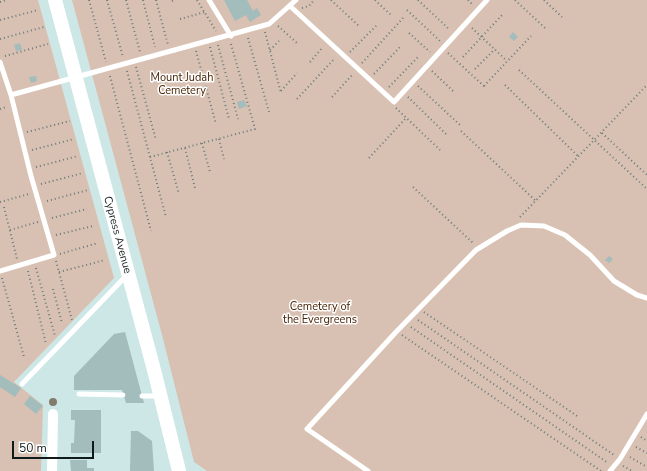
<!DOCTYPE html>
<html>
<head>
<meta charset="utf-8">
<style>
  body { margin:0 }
  #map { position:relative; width:647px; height:471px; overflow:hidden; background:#cde7e7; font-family:"Nunito Sans",sans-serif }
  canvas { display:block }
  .scale { position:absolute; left:12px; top:441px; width:82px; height:18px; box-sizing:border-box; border:2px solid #111a1a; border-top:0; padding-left:5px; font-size:12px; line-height:14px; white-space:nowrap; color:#111a1a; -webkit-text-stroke:3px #fff; paint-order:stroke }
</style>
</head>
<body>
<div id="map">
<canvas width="647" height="471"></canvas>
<div class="scale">50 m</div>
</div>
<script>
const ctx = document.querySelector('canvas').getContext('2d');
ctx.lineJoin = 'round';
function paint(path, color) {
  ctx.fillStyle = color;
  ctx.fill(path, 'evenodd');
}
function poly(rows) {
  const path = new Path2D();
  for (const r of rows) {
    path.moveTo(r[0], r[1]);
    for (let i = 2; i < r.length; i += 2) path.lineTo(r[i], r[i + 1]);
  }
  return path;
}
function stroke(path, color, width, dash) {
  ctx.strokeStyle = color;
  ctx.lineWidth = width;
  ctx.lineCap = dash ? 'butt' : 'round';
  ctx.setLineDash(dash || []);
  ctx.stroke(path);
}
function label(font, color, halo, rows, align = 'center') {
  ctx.font = font + ' "Nunito Sans",sans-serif';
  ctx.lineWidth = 3;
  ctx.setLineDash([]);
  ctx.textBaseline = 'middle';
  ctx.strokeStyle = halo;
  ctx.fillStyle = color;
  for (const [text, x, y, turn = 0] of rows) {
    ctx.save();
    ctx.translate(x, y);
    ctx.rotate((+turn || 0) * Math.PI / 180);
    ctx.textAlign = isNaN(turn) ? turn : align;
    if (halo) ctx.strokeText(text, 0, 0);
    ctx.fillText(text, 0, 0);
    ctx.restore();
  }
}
paint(poly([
  [0,0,38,0,114,278,14,382,43,405,41,471,0,471],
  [72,0,647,0,647,471,207,471,194,462,162,335]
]), '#d8c1b2');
paint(poly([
  [224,0,247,0,253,11,257,8,261,15,250,22,246,15,235,21],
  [513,32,518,37,514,41,509,37],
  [20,43,22,50,16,51,14,45],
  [36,76,37,81,31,83,29,77],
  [244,100,247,106,239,109,237,102],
  [609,256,613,259,609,263,605,260],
  [125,332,144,403,126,403,122,390,74,390,74,376,114,334],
  [0,375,21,388,15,397,0,387],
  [30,396,43,406,36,414,24,404],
  [71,410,101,410,101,453,71,453,71,443,74,443,75,420,71,420],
  [131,431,138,431,152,441,154,471,130,471],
  [70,460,87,460,87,468,94,468,94,471,71,471]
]), '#a3bcbc');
stroke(poly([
  [89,0,106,62],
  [107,0,123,57],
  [126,0,140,52],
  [143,0,155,47],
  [156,0,168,45],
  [197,0,216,31],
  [331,0,360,27],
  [375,0,391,15],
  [418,0,450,30],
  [468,0,473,5],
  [515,0,545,28],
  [544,0,562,17],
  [172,1,176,0],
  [0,2,7,0],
  [302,8,309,6,314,0],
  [407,10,440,41],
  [180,19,205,12],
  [0,20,38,10],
  [278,26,297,43],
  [472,28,507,61],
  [265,32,281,93],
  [409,33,430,52],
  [248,38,269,112],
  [0,39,44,27],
  [218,45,238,119],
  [210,47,229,119],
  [270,50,279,41],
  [196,51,216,124],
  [350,52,378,24],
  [448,53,486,88],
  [5,56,48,44],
  [463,57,502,15],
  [310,62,323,47],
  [362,63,404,17],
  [136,67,156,140],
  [475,69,495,49],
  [519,70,647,189],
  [127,71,166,217],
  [432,71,454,92],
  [374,74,401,46],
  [110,76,151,231],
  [505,85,579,157],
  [418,86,460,125],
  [484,86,531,36],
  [389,87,419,56],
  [281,91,297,73],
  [332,97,353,74],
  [408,97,446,134],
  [297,99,335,58],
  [396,108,440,150],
  [0,109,6,107],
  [461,131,536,201],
  [27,132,70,121],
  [602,133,647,175],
  [219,139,224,159],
  [202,143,210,172],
  [185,148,195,188],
  [32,150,74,139],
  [167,152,179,194],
  [150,157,255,129,231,44],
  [369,158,406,118],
  [36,167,78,156],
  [41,184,83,173],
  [413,187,473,243],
  [47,201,88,190],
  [0,202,29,194],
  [4,207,17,259],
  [520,217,647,85],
  [52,218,87,209],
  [10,230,38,222],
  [56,235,93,226],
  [60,254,98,243],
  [56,261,72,320],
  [36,268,55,336],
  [28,271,46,344],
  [59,272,105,260],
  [2,278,24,357],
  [53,289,62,323],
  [424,312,577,416],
  [418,320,614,455],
  [411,327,608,463],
  [402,335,601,471],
  [641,437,647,441],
  [636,447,647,453],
  [630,457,647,467],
  [623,466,632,471]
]), '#6a7b7b', 2, [1, 3]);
stroke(poly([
  [209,0,231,36],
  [290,6,394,102,487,0],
  [0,62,11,95,31,176,54,255,0,271],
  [11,95,269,24,296,0],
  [22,384,127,275],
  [79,394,123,395],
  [142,396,159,396],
  [368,471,307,429,396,332,476,250,507,231,521,225,544,226,565,235,590,255,614,281,637,295,647,298],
  [610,471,620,459,647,414]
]), '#fff', 5);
stroke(poly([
  [52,471,53,414]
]), '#fff', 10);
stroke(poly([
  [55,0,154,370,179,471]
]), '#fff', 14);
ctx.fillStyle = '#837b6b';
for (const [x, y] of [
  [53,402]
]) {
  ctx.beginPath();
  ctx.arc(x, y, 4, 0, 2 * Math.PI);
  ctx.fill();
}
label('11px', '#472305', '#fff', [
  ["Mount Judah",182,78],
  ["Cemetery",182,91],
  ["Cemetery of",320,307],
  ["the Evergreens",320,320]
]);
label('11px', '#111a1a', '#fff', [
  ["Cypress Avenue",117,235,75]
]);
</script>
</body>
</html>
